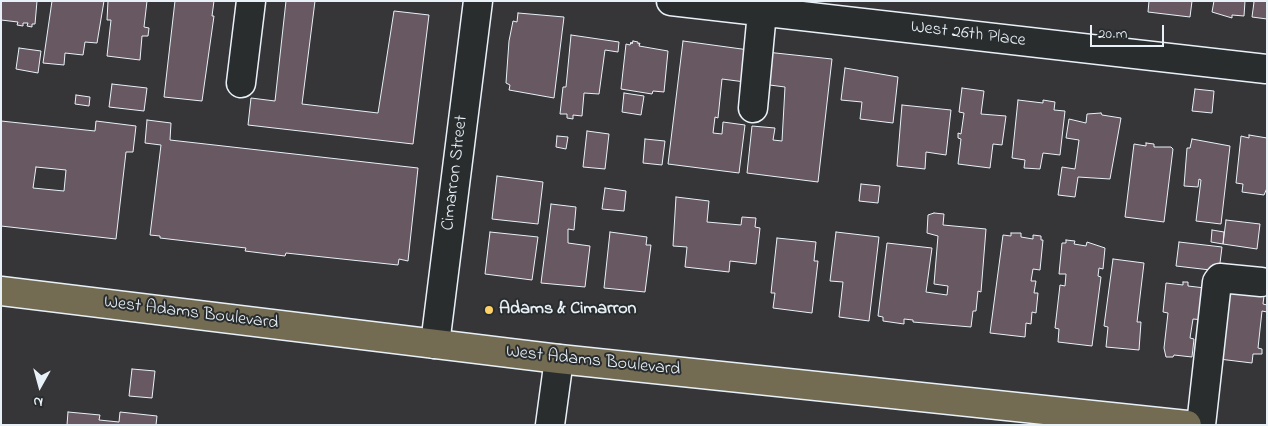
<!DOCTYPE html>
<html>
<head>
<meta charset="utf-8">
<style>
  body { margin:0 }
  #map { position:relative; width:1268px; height:426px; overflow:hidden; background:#363638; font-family:"Indie Flower",sans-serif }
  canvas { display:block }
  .frame { position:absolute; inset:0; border:2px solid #e8f1f8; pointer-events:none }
  .north { position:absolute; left:15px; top:361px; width:50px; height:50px; -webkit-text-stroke:4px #2a2d2e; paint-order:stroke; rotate:187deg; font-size:14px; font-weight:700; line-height:20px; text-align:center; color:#e8f1f8 }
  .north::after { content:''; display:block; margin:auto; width:18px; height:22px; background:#e8f1f8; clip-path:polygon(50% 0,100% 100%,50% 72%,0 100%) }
  .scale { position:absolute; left:1090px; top:25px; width:74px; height:22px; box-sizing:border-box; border:2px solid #e8f1f8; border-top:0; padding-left:6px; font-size:15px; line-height:18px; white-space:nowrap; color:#e8f1f8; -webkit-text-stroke:4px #2a2d2e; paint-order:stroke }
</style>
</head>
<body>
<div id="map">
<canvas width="1268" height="426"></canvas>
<div class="frame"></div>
<div class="north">N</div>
<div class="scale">20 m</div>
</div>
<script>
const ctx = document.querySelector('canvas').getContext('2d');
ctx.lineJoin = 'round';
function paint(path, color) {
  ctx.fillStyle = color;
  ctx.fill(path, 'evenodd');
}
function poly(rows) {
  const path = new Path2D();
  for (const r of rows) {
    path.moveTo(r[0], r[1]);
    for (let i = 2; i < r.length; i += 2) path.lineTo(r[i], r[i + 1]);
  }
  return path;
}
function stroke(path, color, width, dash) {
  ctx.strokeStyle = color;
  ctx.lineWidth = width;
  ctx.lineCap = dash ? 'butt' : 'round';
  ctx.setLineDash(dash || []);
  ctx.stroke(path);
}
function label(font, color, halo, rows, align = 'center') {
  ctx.font = font + ' "Indie Flower",sans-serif';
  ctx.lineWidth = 4;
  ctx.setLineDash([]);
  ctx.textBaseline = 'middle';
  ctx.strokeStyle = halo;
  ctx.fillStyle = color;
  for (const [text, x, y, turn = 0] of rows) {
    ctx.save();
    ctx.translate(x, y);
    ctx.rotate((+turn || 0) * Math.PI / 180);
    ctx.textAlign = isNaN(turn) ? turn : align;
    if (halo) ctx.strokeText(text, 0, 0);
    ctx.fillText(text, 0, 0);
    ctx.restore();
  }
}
const building = poly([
  [1,1,37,1,35,24,32,24,32,27,27,26,28,23,23,23,23,26,17,25,18,22,1,20,1,1],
  [52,1,104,1,97,43,85,42,83,55,65,53,64,65,43,63,52,1],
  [108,1,147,1,144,27,149,28,148,36,142,36,140,60,107,56,111,20,107,20,108,1],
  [175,1,214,1,212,16,214,16,202,101,164,97,175,1],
  [286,1,315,1,302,104,378,113,394,11,429,15,413,144,248,125,251,98,275,101,286,1],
  [1149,1,1192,1,1190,17,1148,12,1149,1],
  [1214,1,1245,1,1244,16,1232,15,1232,18,1212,12,1214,1],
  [1252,1,1267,1,1267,19,1252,17,1254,2,1252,1],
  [518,13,564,17,554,98,509,90,510,85,506,83,509,41,513,21,517,22,518,13],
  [571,35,619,42,618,52,605,50,599,94,584,93,582,116,573,115,573,119,567,118,567,114,560,114,563,87,566,87,571,35],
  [633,41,638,42,638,44,640,43,639,46,668,51,664,92,653,91,652,94,621,89,626,44,630,45,631,42,632,44,633,41],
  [683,41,749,50,745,82,722,79,718,118,715,117,713,133,722,134,723,122,745,125,739,173,668,164,683,41],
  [19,48,41,51,38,73,16,69,19,48],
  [766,52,832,59,818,182,747,173,752,126,775,128,773,140,782,141,785,87,762,84,766,52],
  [845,68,898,77,893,123,860,119,862,102,841,100,845,68],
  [112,84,147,88,144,111,109,107,112,84],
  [962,88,984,91,981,114,1006,116,1002,145,993,144,990,168,958,164,961,139,958,138,958,133,961,134,964,113,959,112,962,88],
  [1195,89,1214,91,1212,113,1192,111,1195,89],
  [624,93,644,96,641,115,622,112,624,93],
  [76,95,90,97,89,106,75,104,76,95],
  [1018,100,1043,103,1043,100,1055,102,1054,110,1065,111,1060,155,1043,153,1040,169,1024,168,1025,160,1012,158,1018,100],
  [902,105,951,110,946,155,926,152,925,169,897,166,902,105],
  [1101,113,1102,115,1121,118,1110,179,1078,177,1075,197,1058,195,1062,167,1075,169,1079,140,1066,138,1069,119,1086,123,1087,114,1101,113],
  [147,120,171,123,170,140,418,168,408,261,399,259,398,265,286,253,285,256,245,251,246,248,160,238,160,236,150,235,161,145,145,143,147,120],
  [1,121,95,131,96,121,136,126,133,152,126,152,116,239,1,226,1,121],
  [36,167,66,170,64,191,33,188,36,167],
  [587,131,609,134,605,169,583,167,587,131],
  [1249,135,1267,138,1267,188,1264,195,1242,192,1243,184,1236,183,1241,136,1249,138,1249,135],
  [557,136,568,137,566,149,556,147,557,136],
  [645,139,665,141,662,165,643,163,645,139],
  [1192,139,1230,146,1221,224,1196,221,1201,180,1199,179,1198,187,1184,186,1187,148,1190,148,1192,139],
  [1146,143,1154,144,1154,147,1171,147,1173,149,1164,222,1125,217,1134,144,1146,146,1146,143],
  [497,176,543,182,538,224,492,219,497,176],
  [861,184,880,186,878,203,859,201,861,184],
  [605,188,626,191,624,211,602,209,605,188],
  [676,197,709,201,707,222,741,225,742,217,756,218,755,227,760,228,756,264,730,261,729,272,685,267,687,247,673,246,676,197],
  [551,204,576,207,574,230,568,229,568,243,590,246,585,287,541,283,551,204],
  [934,213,944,214,943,225,986,229,981,292,978,291,976,311,973,311,971,327,913,322,913,320,904,319,904,324,883,321,883,317,878,316,887,243,932,248,926,292,947,295,948,286,934,284,938,236,927,233,928,215,934,213],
  [1226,220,1260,224,1257,249,1223,244,1226,220],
  [1212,230,1224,232,1223,244,1211,242,1212,230],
  [490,232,538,237,532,280,485,274,490,232],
  [610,232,647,237,646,245,651,245,645,292,604,288,610,232],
  [836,232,879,237,869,321,839,317,843,282,830,281,836,232],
  [1011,233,1021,233,1021,237,1033,239,1033,235,1041,236,1041,240,1043,240,1040,270,1033,269,1031,281,1036,281,1034,293,1038,293,1036,313,1032,312,1031,324,1026,323,1025,337,990,333,1003,235,1011,236,1011,233],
  [777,238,816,242,814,261,818,261,812,313,773,308,775,293,771,293,777,238],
  [1066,240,1075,241,1074,244,1086,246,1087,242,1105,248,1103,269,1099,268,1098,276,1101,277,1092,346,1058,342,1059,329,1055,328,1060,285,1065,286,1066,274,1059,274,1062,243,1066,243,1066,240],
  [1179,242,1222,247,1219,271,1176,266,1179,242],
  [1113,259,1144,263,1137,322,1141,322,1139,350,1106,347,1108,327,1104,326,1113,259],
  [1183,282,1188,282,1188,286,1205,288,1204,320,1193,319,1190,338,1194,339,1192,357,1174,355,1173,357,1166,357,1164,348,1168,313,1163,312,1166,283,1183,285,1183,282],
  [1265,288,1263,304,1267,305,1267,312,1262,311,1258,348,1262,349,1262,354,1253,354,1252,363,1219,359,1228,290,1265,288],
  [132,369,155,371,152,398,129,396,132,369],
  [68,412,100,415,99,420,119,422,120,412,157,416,156,425,67,425,68,412]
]);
paint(building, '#685862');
stroke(building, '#e8f1f8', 1);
const minor = poly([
  [671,1,1266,69],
  [241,83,251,1],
  [753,108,762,12],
  [435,344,478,1],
  [550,425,559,359],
  [1201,425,1217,282,1220,278,1261,282]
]);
const major = poly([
  [1,291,559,359,1187,425]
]);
stroke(minor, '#e8f1f8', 31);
stroke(major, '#e8f1f8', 31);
stroke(minor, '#2a2d2e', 28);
stroke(major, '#736b52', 28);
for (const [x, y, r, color] of [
  [489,310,5,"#ffd166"]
]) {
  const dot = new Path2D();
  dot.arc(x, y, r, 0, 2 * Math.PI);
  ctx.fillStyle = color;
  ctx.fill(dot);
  stroke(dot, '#2a2d2e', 2);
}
label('18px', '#e8f1f8', '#2a2d2e', [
  ["West 26th Place",968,35,7],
  ["Cimarron Street",456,173,-83],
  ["West Adams Boulevard",191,314,7],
  ["West Adams Boulevard",593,362,6]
]);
label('bold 18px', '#e8f1f8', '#2a2d2e', [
  ["Adams & Cimarron",499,310]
], 'left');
</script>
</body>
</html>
